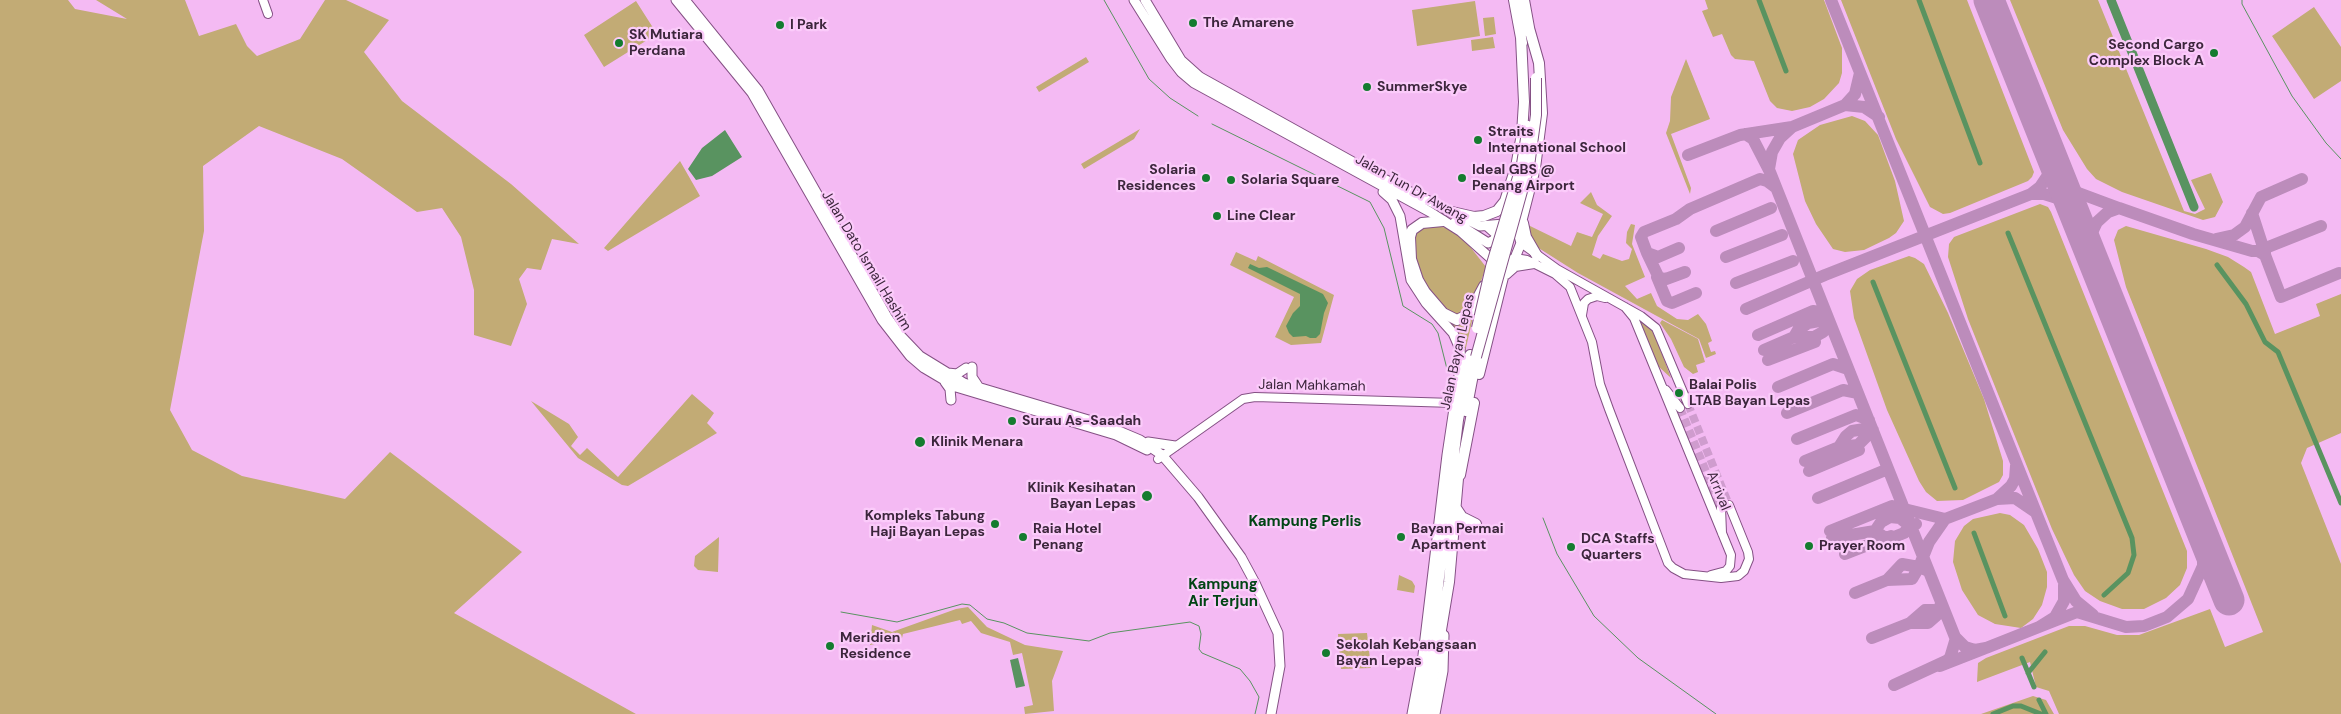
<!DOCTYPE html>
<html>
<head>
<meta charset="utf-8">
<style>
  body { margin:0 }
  canvas { display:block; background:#f4baf3 }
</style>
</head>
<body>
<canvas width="2341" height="714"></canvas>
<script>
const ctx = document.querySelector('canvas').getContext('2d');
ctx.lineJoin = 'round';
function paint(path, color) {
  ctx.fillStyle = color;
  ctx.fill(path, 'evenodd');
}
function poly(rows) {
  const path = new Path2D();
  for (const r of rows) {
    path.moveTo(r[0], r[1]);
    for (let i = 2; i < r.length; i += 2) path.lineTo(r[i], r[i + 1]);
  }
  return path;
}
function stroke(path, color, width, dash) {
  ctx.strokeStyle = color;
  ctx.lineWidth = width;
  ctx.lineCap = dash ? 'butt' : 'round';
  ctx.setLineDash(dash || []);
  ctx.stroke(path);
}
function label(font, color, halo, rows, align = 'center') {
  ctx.font = font + ' "DM Sans",sans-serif';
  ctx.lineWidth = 4.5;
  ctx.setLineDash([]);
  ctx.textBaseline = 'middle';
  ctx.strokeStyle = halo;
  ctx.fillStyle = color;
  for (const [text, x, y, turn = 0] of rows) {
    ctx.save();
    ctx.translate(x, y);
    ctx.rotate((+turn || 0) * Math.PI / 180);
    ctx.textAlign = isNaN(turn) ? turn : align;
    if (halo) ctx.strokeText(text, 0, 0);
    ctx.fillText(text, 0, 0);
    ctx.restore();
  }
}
paint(poly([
  [0,0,68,0,75,9,127,19,96,0,185,0,199,36,236,24,247,46,257,56,300,39,325,0,346,0,389,20,364,52,402,101,511,184,579,244,552,239,541,270,527,268,519,279,527,304,511,346,474,335,474,290,461,237,442,208,417,212,342,159,259,126,203,166,204,231,170,410,192,450,242,476,345,499,390,452,522,552,454,613,636,714,0,714],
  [1705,0,1824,0,1842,48,1842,73,1839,83,1824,99,1810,107,1792,111,1777,108,1770,101,1754,61,1735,59,1731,55,1722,34,1713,37,1702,11,1708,9],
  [1841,0,1967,0,2034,172,2032,177,2028,181,1950,213,1943,214,1930,207,1896,139],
  [2010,0,2098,0,2184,211,2195,214,2205,209,2191,180,2211,173,2223,202,2215,217,2203,220,2122,192,2096,179,2087,169,2063,130],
  [636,1,657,34,604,67,584,35],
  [1475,1,1480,36,1417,46,1412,10],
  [2314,7,2341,47,2341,81,2314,99,2272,36],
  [1494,17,1496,34,1485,36,1483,18],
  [1493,37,1495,48,1472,51,1471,40],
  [1086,57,1089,62,1039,92,1036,87],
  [1686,59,1710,119,1671,134,1691,188,1690,194,1666,133,1670,121,1671,97],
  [1852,116,1865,121,1878,135,1895,181,1904,221,1896,233,1889,238,1864,250,1845,252,1833,249,1816,224,1805,201,1793,154,1798,140,1820,125],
  [1140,129,1134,139,1084,169,1081,164],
  [680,161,700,196,608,251,604,248],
  [1591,192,1597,205,1612,216,1598,236,1592,255,1600,259,1603,254,1622,261,1629,259,1632,249,1626,243,1627,232,1631,224,1635,225,1632,244,1645,277,1625,286,1637,299,1651,293,1657,306,1677,319,1688,320,1698,314,1706,324,1712,341,1708,343,1711,352,1715,351,1716,354,1706,358,1699,339,1578,273,1537,247,1527,228,1528,225,1571,246,1577,232,1592,237,1603,214,1580,203],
  [2040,204,2048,207,2051,212,2187,551,2187,568,2180,585,2166,598,2144,609,2122,609,2100,601,2085,591,2074,575,2052,529,1968,319,1948,257,1949,244,1954,237],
  [1438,226,1451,229,1464,239,1486,267,1478,290,1463,315,1449,314,1427,290,1415,261,1415,235,1422,228],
  [2126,226,2206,249,2228,257,2244,267,2251,272,2275,334,2320,316,2316,304,2341,294,2341,433,2307,448,2301,463,2341,564,2341,714,2059,714,2049,691,2036,687,2030,662,1977,682,1978,663,1986,658,2069,626,2085,626,2117,635,2139,635,2210,609,2225,647,2263,632,2126,287,2114,240,2118,230],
  [1236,252,1256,261,1258,256,1334,295,1321,343,1291,345,1275,337,1294,297,1230,265],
  [1909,256,1915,258,1924,264,1948,313,1984,399,2003,461,2003,475,1999,482,1963,500,1937,501,1926,492,1919,481,1887,410,1854,318,1850,291,1857,279,1870,270],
  [1472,316,1473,317,1465,352,1460,337,1451,324,1451,322,1463,322],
  [1639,319,1654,332,1671,378,1658,366],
  [1662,320,1698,339,1705,362,1696,365,1698,372,1693,374,1684,367,1671,339,1660,323],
  [692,394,714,413,707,423,717,433,628,486,622,485,578,458,531,401,569,424,578,437,571,446,580,455,587,448,618,477],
  [2000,513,2010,515,2024,525,2038,549,2047,572,2047,587,2042,605,2033,619,2021,628,1995,624,1978,615,1962,590,1953,562,1955,541,1964,526,1973,519],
  [719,537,718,572,698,570,694,566,695,556],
  [1399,575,1412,581,1415,586,1414,593,1397,590],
  [968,607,987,627,1025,645,1063,651,1052,681,1054,711,1025,714,1024,707,1033,705,1022,653,1013,655,1010,642,981,633,971,621,962,624,960,620,903,634,902,638,870,645,872,625,892,632,956,609],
  [1367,633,1371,668,1341,669,1338,634],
  [2033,696,2046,700,2054,714,1981,714]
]), '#c2ab75');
paint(poly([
  [725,130,742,157,712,176,696,180,688,169,702,148],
  [1250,264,1259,268,1267,267,1323,294,1328,303,1324,313,1320,334,1316,338,1310,338,1306,336,1293,337,1289,333,1286,326,1293,313,1300,306,1300,294,1248,268],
  [1018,658,1025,686,1016,688,1010,660]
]), '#599360');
stroke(poly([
  [1104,0,1149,79,1170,98,1198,116],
  [2242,0,2242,4,2292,96,2326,143,2341,159],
  [1212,124,1370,202,1384,228,1403,306,1432,324,1438,333,1448,373],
  [1543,518,1557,554,1594,616,1638,658,1716,714],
  [841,612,897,622,962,604,970,605,987,619,1004,623,1027,633,1089,641,1110,633,1190,622,1199,626,1201,634,1199,649,1202,653,1240,669,1250,681,1259,697,1255,714]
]), '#599360', 1);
stroke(poly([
  [1759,0,1786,71],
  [1919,0,1980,163],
  [2008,233,2132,538,2134,555,2128,573,2104,595],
  [2217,265,2246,304,2265,342,2278,352,2341,503],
  [1873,282,1955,488],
  [1974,533,2005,616],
  [2022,658,2034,687],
  [2028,673,2045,652],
  [2039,700,2046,714],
  [1993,714,2013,706,2021,706,2041,714]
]), '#599360', 5);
stroke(poly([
  [2111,0,2194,207]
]), '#599360', 9);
stroke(poly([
  [1831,0,2063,580,2076,601,2093,615],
  [1860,73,1855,94,1845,105,1864,107,1879,117],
  [1745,134,1753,139,1770,172,1955,637,1965,647,1975,650,1986,648,1940,666,1950,658,1956,638],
  [1688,155,1740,135,1792,127,1845,105],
  [1769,169,1772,152,1780,138,1792,127],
  [2058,171,2060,178,2076,192,2119,208,2108,212,2097,222,2088,241,2089,249],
  [2031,194,2044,194,2060,199,2077,219],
  [2119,208,2193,234,2252,251,2258,251,2321,226],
  [2252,213,2265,253],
  [1716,231,1771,208],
  [2216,239,2234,235,2245,227,2261,197,2302,179],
  [1679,248,1658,257,1647,253,1659,278,1666,279,1685,272],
  [2258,251,2265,255,2281,297,2339,273],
  [1647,253,1641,237,1644,232,1676,219,1690,209,1760,179,1767,181,1775,187],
  [1726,257,1782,235],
  [1657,277,1667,301,1672,303,1696,293],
  [1736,283,1793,261],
  [1746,309,1825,275,2031,194,2040,187,2048,175,2050,166,2047,145],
  [1758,335,1813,311,1826,313],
  [1764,350,1794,337,1814,337,1823,332,1830,323,1819,321,1808,323,1798,330,1794,337],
  [1768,360,1815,342],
  [1778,387,1833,364,1848,369],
  [1787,413,1843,390,1858,393],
  [1797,439,1856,415,1869,420],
  [1805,461,1839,447,1858,445,1873,430,1864,429,1852,431,1846,436,1839,447],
  [2016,466,2015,479,2011,486,1997,499,2015,498,2034,511],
  [1809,471,1859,450],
  [1818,498,1888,469],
  [1830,531,1892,506,1945,519],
  [1875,531,1881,522,1890,517,1900,518,1910,526],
  [1832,538,1875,531,1884,537,1894,537,1904,533,1910,526,1916,524],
  [1845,554,1891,536],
  [1887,580,1902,564,1919,567,1929,542,1945,519,1997,499],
  [1855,593,1887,580,1912,579,1919,567,1926,570],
  [1910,623,1925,610,1933,610,1944,614],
  [2039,627,2077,612,2126,627,2144,626,2167,617,2188,599,2203,566,2203,545,2197,520],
  [1872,638,1910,623,1928,623,1936,616,1941,604],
  [1986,648,2039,627,2055,617,2064,601,2064,585],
  [1894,685,1946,661]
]), '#bc8cbb', 12);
stroke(poly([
  [1989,0,2229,600]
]), '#bc8cbb', 31);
stroke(poly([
  [1688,404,1729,505],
  [1680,408,1721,508]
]), '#cf9cce', 8, [8, 4]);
const secondary = poly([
  [263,0,268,14],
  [1521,243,1557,269,1641,316,1656,328,1688,404],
  [1515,258,1527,260,1555,274,1570,287,1592,342,1600,384,1609,409,1668,563,1673,568,1684,574,1721,578,1738,576,1744,571,1749,559,1748,552,1729,505],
  [1625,307,1634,318,1731,555,1730,566,1726,571,1711,575],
  [1582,315,1584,303,1588,299,1597,296,1605,298],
  [1666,390,1680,408],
  [1158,459,1243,399,1255,397,1454,403],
  [1721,508,1722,533]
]);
const primary = poly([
  [676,0,752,93,882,320,910,356,924,368,956,387,1116,435,1147,450],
  [685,0,758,90,887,317,899,334,920,356,964,383,1102,424,1140,440,1162,455,1198,497,1241,557,1255,583,1278,633,1280,666,1271,714],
  [1134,0,1171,59,1181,72,1194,83,1430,212,1460,231,1497,264,1503,264,1515,258,1521,243,1519,236,1512,227,1504,224,1480,226,1380,177,1200,77,1181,60,1145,0],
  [1383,192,1392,200,1400,216,1411,280,1426,303,1453,333,1460,349,1461,362,1447,455,1423,655,1412,714],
  [1455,222,1488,243,1494,240,1497,235,1488,227],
  [972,367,972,377,978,386],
  [948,373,957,374,966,368],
  [945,382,950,389,951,400],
  [1148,442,1175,446],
  [1435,714,1443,671,1444,635]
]);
const highway = poly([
  [1514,0,1522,43],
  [1524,0,1530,33],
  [1452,212,1474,217,1484,216,1497,211,1505,201,1516,167,1522,134,1524,102,1521,37],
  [1443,221,1422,223,1412,230,1410,237,1411,259,1418,280,1425,292,1443,313,1457,320,1469,314,1484,286],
  [1523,223,1526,237,1537,256],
  [1518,234,1535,168,1542,113,1539,63,1529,28],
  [1506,274,1515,266,1534,263],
  [1479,374,1503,277,1509,262],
  [1466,411,1475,364],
  [1460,475,1474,403],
  [1456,508,1462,517,1476,524],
  [1419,714,1431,644,1458,420,1470,355],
  [1427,714,1449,582,1459,467]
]);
stroke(secondary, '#855185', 10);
stroke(primary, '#855185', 11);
stroke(highway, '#855185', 12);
stroke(secondary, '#fff', 8);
stroke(primary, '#fff', 9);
stroke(highway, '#fff', 10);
const highwayBridge = poly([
  [1477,328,1491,267,1522,164,1528,126],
  [1476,357,1529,166,1536,115,1536,78]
]);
stroke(highwayBridge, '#855185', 12, []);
stroke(highwayBridge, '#fff', 10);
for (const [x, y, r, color] of [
  [1193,23,5,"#147c2f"],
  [780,25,5,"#147c2f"],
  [619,43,5,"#147c2f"],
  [2214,53,5,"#147c2f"],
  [1367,87,5,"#147c2f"],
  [1478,140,5,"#147c2f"],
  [1206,178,5,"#147c2f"],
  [1462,178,5,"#147c2f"],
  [1231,180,5,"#147c2f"],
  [1217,216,5,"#147c2f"],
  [1679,393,5,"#147c2f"],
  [1012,421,5,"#147c2f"],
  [920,442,6,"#147c2f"],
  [1147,496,6,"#147c2f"],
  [995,524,5,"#147c2f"],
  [1023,537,5,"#147c2f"],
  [1401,537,5,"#147c2f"],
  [1809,546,5,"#147c2f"],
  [1571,547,5,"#147c2f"],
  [830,646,5,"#147c2f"],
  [1326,653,5,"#147c2f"]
]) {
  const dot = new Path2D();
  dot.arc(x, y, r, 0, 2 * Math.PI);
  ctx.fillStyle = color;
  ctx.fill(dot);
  stroke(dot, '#fbcbfa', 2);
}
label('bold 14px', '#3c263c', '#fbcbfa', [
  ["The Amarene",1203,23],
  ["I Park",790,25],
  ["SK Mutiara",629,35],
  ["Perdana",629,51],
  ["Second Cargo",2204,45,"right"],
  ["Complex Block A",2204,61,"right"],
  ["SummerSkye",1377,87],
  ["Straits",1488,132],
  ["International School",1488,148],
  ["Solaria",1196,170,"right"],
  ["Residences",1196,186,"right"],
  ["Ideal GBS @",1472,170],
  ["Penang Airport",1472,186],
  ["Solaria Square",1241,180],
  ["Line Clear",1227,216],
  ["Balai Polis",1689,385],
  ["LTAB Bayan Lepas",1689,401],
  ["Surau As-Saadah",1022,421],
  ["Klinik Menara",931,442],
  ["Klinik Kesihatan",1136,488,"right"],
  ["Bayan Lepas",1136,504,"right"],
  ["Kompleks Tabung",985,516,"right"],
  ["Haji Bayan Lepas",985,532,"right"],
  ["Raia Hotel",1033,529],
  ["Penang",1033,545],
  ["Bayan Permai",1411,529],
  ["Apartment",1411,545],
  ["DCA Staffs",1581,539],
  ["Quarters",1581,555],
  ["Prayer Room",1819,546],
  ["Meridien",840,638],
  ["Residence",840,654],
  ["Sekolah Kebangsaan",1336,645],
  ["Bayan Lepas",1336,661]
], 'left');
label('14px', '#3c263c', '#fbcbfa', [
  ["Jalan Tun Dr Awang",1411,189,29],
  ["Jalan Dato Ismail Hashim",866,261,59],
  ["Jalan Bayan Lepas",1458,352,-78],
  ["Jalan Mahkamah",1312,386,1],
  ["Arrival",1718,491,68]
]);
label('bold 15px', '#014515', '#fbcbfa', [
  ["Kampung Perlis",1305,522],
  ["Kampung",1223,585],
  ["Air Terjun",1223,602]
]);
</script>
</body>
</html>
